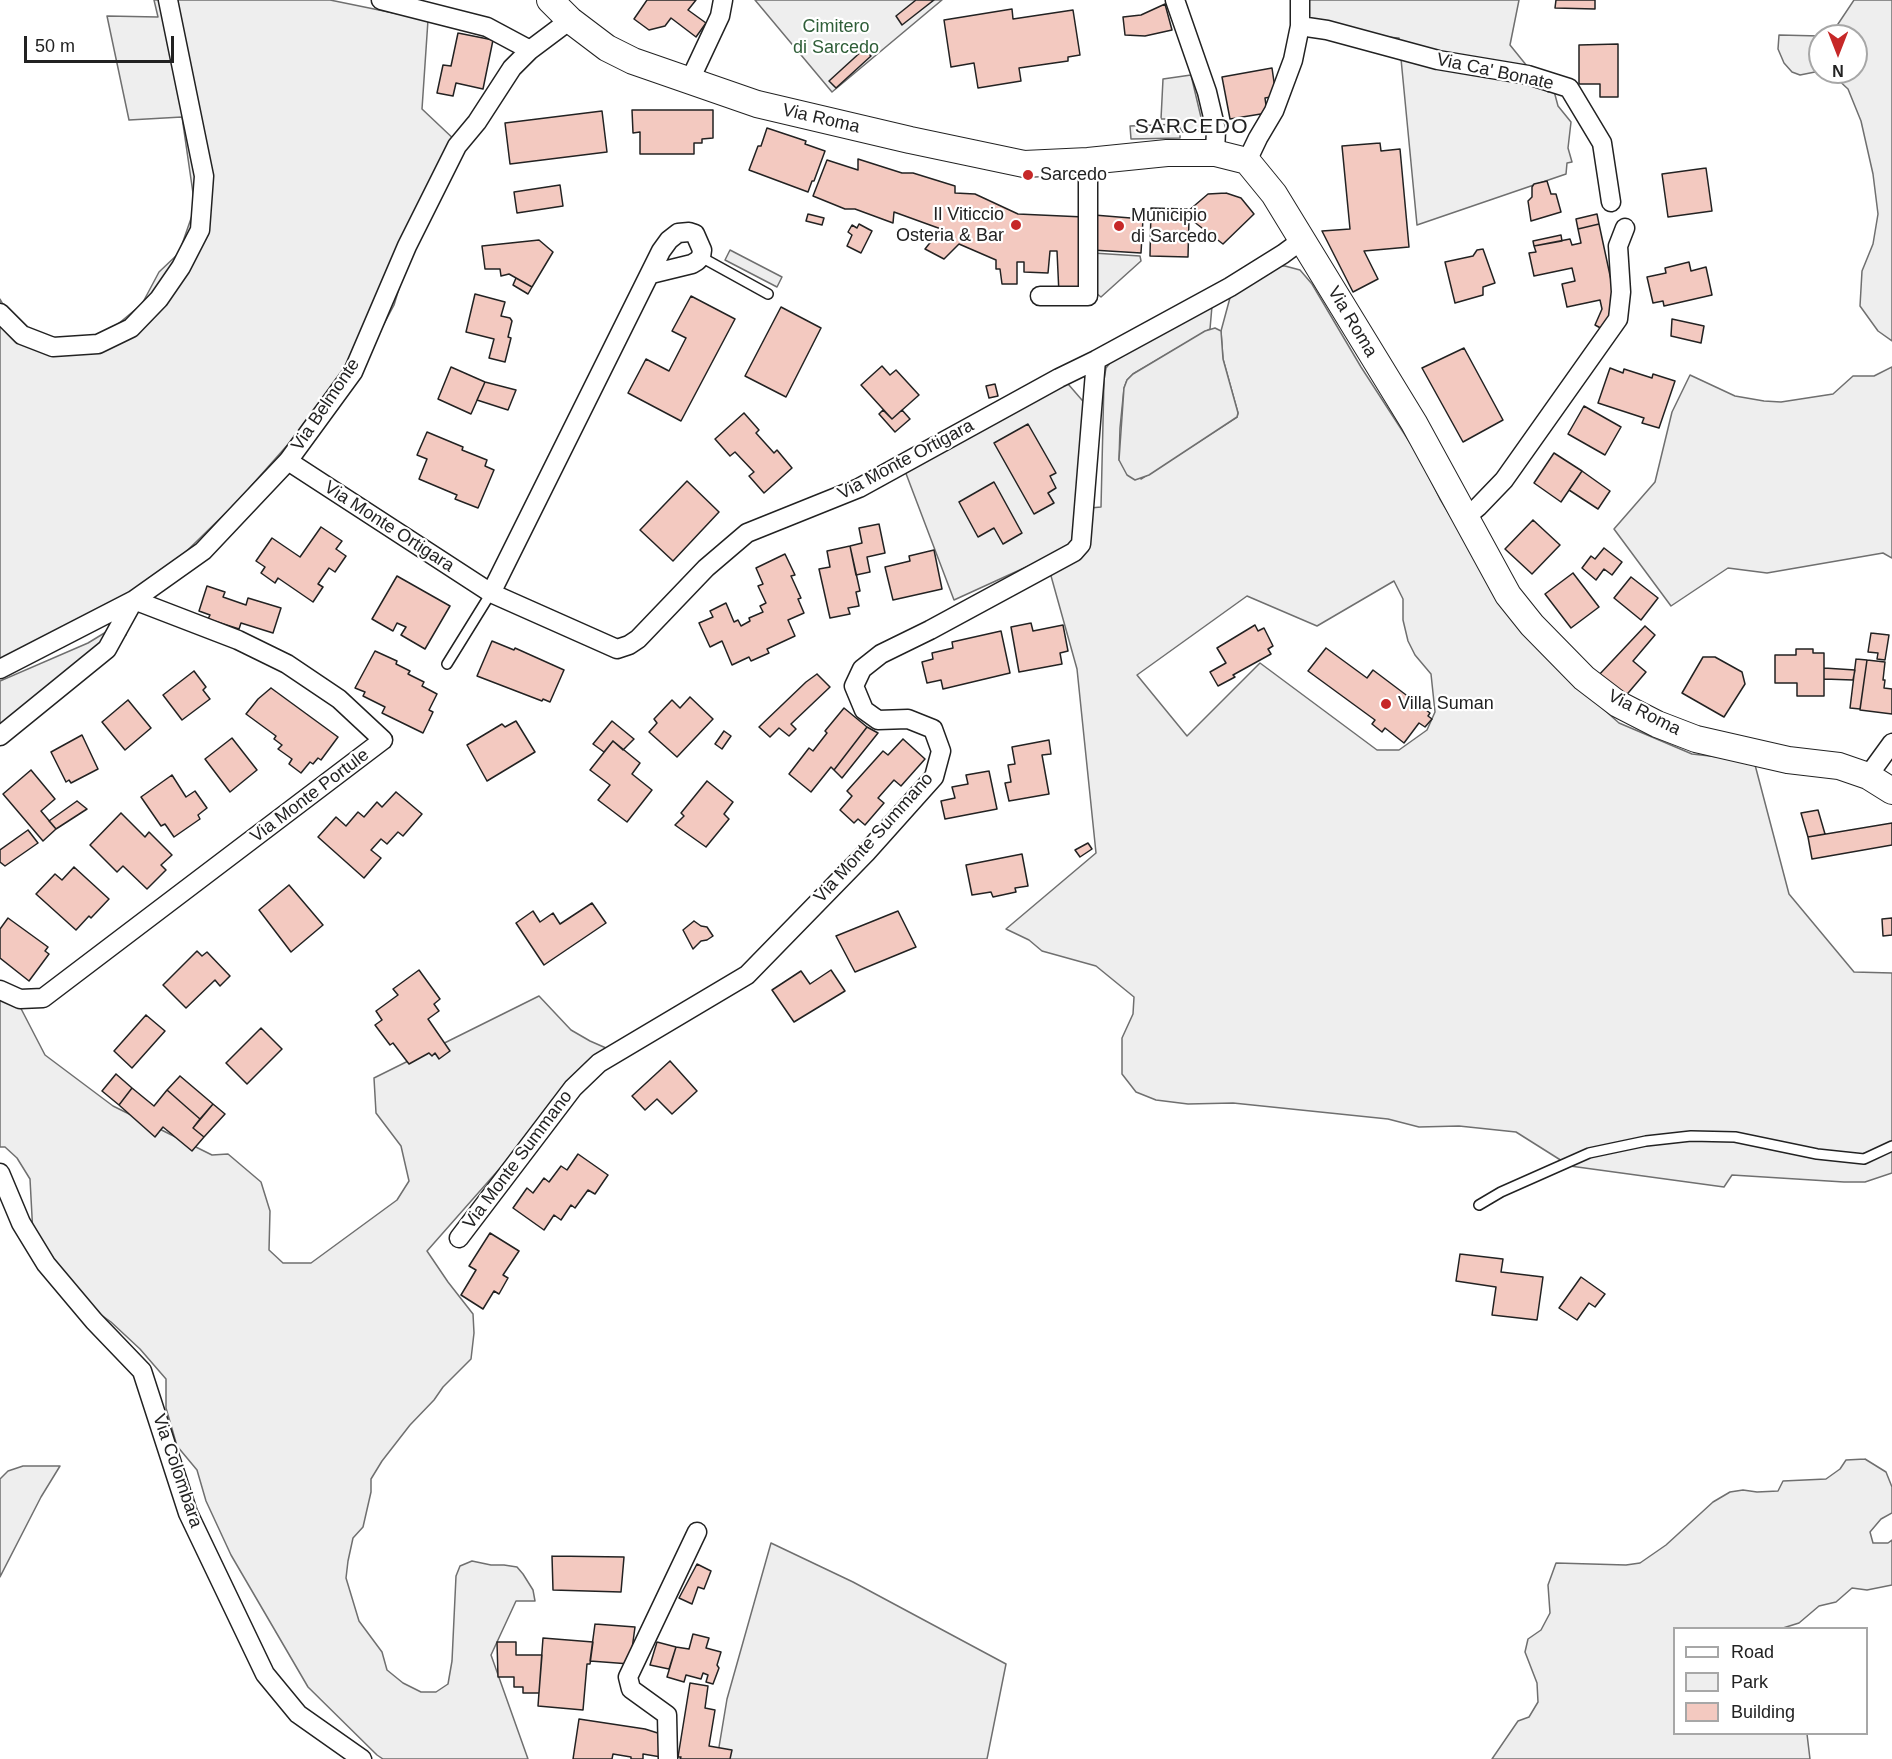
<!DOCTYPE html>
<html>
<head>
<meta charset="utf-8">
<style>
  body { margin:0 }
  #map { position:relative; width:1892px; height:1759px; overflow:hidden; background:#fff; font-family:Helvetica,sans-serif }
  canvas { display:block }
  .legend { position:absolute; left:1673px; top:1627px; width:195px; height:108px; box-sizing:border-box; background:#fff; border:2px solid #a7a7a7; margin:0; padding:8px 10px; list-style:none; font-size:18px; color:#222 }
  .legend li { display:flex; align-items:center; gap:12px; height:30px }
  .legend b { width:30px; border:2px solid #a7a7a7 }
  .north { position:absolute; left:1808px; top:24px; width:60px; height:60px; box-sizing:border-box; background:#fff; border:2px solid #a7a7a7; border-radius:50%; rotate:180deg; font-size:16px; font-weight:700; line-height:24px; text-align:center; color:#222 }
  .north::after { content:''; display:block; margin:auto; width:21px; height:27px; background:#c62828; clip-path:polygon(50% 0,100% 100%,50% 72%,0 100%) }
  .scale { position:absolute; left:24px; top:36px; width:150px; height:27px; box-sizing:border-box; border:3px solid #222; border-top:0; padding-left:8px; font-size:18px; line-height:21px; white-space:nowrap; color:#222; -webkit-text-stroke:4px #fff; paint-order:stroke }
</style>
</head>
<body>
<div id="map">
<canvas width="1892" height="1759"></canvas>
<ul class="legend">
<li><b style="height:8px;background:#fff"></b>Road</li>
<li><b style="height:16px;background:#eee"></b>Park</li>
<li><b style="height:16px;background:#f3c9c0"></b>Building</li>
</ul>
<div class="north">N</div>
<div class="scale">50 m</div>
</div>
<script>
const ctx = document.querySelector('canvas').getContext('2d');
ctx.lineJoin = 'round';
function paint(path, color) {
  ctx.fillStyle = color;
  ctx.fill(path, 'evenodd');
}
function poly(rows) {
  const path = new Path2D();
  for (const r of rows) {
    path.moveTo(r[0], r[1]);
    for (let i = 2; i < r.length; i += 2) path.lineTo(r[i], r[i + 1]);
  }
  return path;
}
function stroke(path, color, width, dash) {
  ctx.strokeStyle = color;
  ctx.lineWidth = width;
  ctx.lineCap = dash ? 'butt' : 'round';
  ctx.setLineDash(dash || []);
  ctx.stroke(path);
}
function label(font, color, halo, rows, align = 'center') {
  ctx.font = font + ' Helvetica,sans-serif';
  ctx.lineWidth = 4.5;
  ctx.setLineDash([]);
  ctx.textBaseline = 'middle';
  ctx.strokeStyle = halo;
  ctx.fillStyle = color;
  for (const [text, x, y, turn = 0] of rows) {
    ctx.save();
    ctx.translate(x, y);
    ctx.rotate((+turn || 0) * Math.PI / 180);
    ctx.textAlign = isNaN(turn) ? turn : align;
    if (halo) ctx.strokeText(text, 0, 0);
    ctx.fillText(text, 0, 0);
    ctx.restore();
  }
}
const green = poly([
  [154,0,330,0,428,20,422,109,458,143,426,200,394,305,368,354,237,502,157,580,0,661,0,299,4,306,39,341,108,337,118,324,142,304,159,272,179,253,195,207,182,117,129,120,107,16,158,17,154,0],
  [755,0,942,0,832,92,755,0],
  [1307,0,1519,0,1510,45,1548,92,1554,91,1558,106,1571,122,1568,148,1572,162,1567,163,1566,174,1417,225,1399,38,1308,31,1307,0],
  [1854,0,1892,0,1892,341,1878,331,1860,306,1862,271,1873,244,1878,214,1873,174,1861,121,1848,89,1833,75,1815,72,1800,75,1792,72,1784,63,1778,49,1779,35,1820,36,1820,72,1856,72,1856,36,1830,36,1854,0],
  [1276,266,1285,266,1300,270,1312,284,1361,367,1418,455,1440,499,1498,594,1554,665,1619,723,1692,754,1754,761,1789,894,1854,972,1892,973,1892,1173,1865,1182,1844,1182,1732,1175,1724,1187,1570,1166,1516,1132,1459,1126,1419,1127,1388,1119,1233,1103,1188,1104,1156,1100,1136,1092,1122,1074,1122,1038,1133,1014,1134,997,1096,966,1042,951,1029,940,1006,929,1096,853,1077,669,1046,558,954,600,902,463,1062,377,1088,407,1079,509,1101,507,1104,380,1106,368,1113,359,1212,306,1210,329,1133,374,1127,380,1124,388,1120,428,1119,460,1141,479,1237,417,1238,413,1223,359,1221,331,1231,294,1276,266],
  [1394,581,1403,599,1403,620,1408,641,1415,655,1431,674,1435,712,1427,730,1399,750,1377,750,1260,663,1187,736,1137,675,1247,596,1317,626,1394,581],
  [1892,367,1892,558,1883,553,1767,573,1728,568,1671,606,1614,529,1655,482,1672,412,1690,375,1735,396,1764,401,1781,402,1833,394,1853,376,1874,376,1892,367],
  [129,618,126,635,75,676,0,728,0,681,88,643,129,618],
  [0,988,15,997,45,1055,113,1106,212,1155,228,1154,261,1182,270,1211,269,1250,283,1263,311,1263,397,1200,409,1181,401,1146,376,1113,374,1078,539,996,571,1030,590,1041,606,1048,427,1251,448,1282,473,1314,474,1333,471,1359,443,1387,434,1400,410,1425,382,1461,371,1479,371,1492,363,1527,353,1538,348,1561,346,1578,359,1621,382,1652,387,1670,403,1683,421,1692,436,1692,448,1684,452,1661,456,1576,460,1566,472,1561,491,1565,504,1565,517,1567,523,1574,533,1590,535,1601,516,1601,491,1655,528,1759,383,1759,377,1755,308,1687,231,1555,206,1501,197,1470,177,1446,166,1408,166,1379,140,1349,111,1322,90,1307,33,1235,30,1179,17,1158,5,1147,0,1147,0,988],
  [1865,1459,1886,1472,1892,1487,1892,1513,1881,1519,1870,1532,1873,1543,1888,1543,1892,1540,1892,1585,1867,1590,1852,1588,1836,1602,1819,1606,1799,1623,1783,1628,1674,1628,1674,1734,1807,1734,1810,1759,1492,1759,1518,1721,1529,1717,1538,1702,1537,1683,1525,1652,1528,1639,1541,1630,1550,1613,1548,1585,1556,1563,1626,1565,1640,1563,1666,1545,1713,1502,1730,1492,1743,1490,1757,1492,1778,1491,1783,1481,1826,1479,1840,1469,1846,1460,1865,1459],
  [23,1466,60,1466,41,1497,0,1577,0,1479,8,1471,23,1466],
  [771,1543,853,1582,1006,1664,987,1759,717,1759,727,1699,771,1543]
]);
paint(green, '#eee');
stroke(green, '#6f6f6f', 1.5);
const parking = poly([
  [1191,75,1204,130,1182,132,1180,128,1180,138,1131,139,1130,126,1179,124,1177,119,1161,119,1163,79,1191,75],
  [730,250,782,277,777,287,725,260,730,250],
  [1093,253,1140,256,1141,261,1101,297,1091,289,1093,253],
  [1215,328,1221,331,1223,359,1238,413,1237,417,1149,475,1135,480,1127,475,1119,460,1124,388,1127,380,1133,374,1205,331,1215,328]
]);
paint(parking, '#ededed');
stroke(parking, '#6f6f6f', 1.5);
const building = poly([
  [647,0,696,0,688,10,706,23,696,37,671,18,665,26,649,30,634,19,647,0],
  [916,0,934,0,902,25,896,16,916,0],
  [1556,0,1595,0,1595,9,1555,8,1556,0],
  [1165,4,1172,30,1145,36,1125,35,1123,17,1141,15,1165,4],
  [1012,9,1013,19,1073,10,1080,55,1068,57,1068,61,1019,68,1021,81,978,88,974,63,951,67,944,20,1012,9],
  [458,33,493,40,483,89,456,83,453,96,437,93,443,65,451,66,458,33],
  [1618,44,1618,97,1600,97,1600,84,1579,84,1579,45,1618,44],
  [864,49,871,56,836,88,829,81,864,49],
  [1272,68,1276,96,1265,98,1267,113,1230,119,1222,77,1272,68],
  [632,110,713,110,713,138,702,139,702,143,694,143,694,154,640,154,640,132,633,133,632,110],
  [602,111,607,152,510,164,505,123,602,111],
  [767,128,806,141,805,144,825,151,814,181,812,181,808,192,749,170,758,146,761,146,767,128],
  [1380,143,1381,151,1400,149,1409,247,1364,251,1378,279,1353,292,1322,231,1350,229,1342,146,1380,143],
  [858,159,902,173,913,173,955,186,955,193,975,194,1018,214,1084,217,1084,294,1059,294,1057,251,1050,251,1048,273,1024,272,1024,262,1017,262,1017,284,1002,284,1000,269,996,269,996,260,959,244,944,259,925,249,941,229,894,212,893,223,855,209,845,209,813,196,827,160,858,170,858,159],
  [1706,168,1712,211,1668,217,1662,174,1706,168],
  [1547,181,1551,194,1556,194,1561,212,1531,221,1528,201,1532,197,1532,187,1534,184,1547,181],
  [560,185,563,206,517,213,514,192,560,185],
  [1226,193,1241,198,1254,214,1223,244,1189,218,1188,257,1150,256,1151,208,1187,209,1187,212,1208,194,1226,193],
  [808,214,824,218,822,225,806,221,808,214],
  [1597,214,1599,224,1578,229,1576,219,1597,214],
  [1094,215,1143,219,1141,253,1092,250,1094,215],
  [859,224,872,231,861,253,847,246,852,235,848,232,852,225,857,228,859,224],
  [1599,224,1617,308,1606,331,1595,325,1602,309,1600,300,1567,307,1562,284,1575,281,1572,268,1534,276,1529,253,1536,252,1534,246,1570,239,1572,245,1581,243,1578,229,1599,224],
  [1561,235,1562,241,1534,246,1533,241,1561,235],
  [539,240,553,252,532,287,509,274,501,276,500,269,485,269,482,246,539,240],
  [1483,249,1495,283,1483,287,1483,295,1455,303,1445,262,1473,256,1477,250,1483,249],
  [1689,262,1691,271,1706,267,1712,295,1664,306,1663,301,1653,303,1647,277,1666,273,1665,268,1689,262],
  [516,278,532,287,528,294,513,285,516,278],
  [475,294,505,302,501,316,510,318,512,321,508,337,511,338,505,362,489,358,494,339,466,332,475,294],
  [691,296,735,319,681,421,628,393,646,359,669,371,686,338,672,331,691,296],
  [781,307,821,328,786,397,745,376,781,307],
  [1672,319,1704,326,1701,343,1671,336,1672,319],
  [1464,348,1503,420,1463,442,1422,368,1464,348],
  [882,366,890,375,896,370,919,395,892,419,861,385,882,366],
  [451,367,485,382,471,414,438,399,451,367],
  [1610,368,1623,373,1624,369,1652,378,1653,374,1675,381,1659,428,1642,423,1644,418,1598,403,1610,368],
  [485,382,516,390,508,410,477,400,485,382],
  [995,384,998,396,989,398,986,386,995,384],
  [1584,406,1621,427,1605,455,1568,434,1584,406],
  [883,410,892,419,902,410,910,419,895,432,879,414,883,410],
  [744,413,759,430,756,433,774,453,777,450,792,468,764,493,749,476,754,472,735,452,730,456,715,439,744,413],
  [1028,424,1056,473,1050,476,1056,488,1048,493,1054,503,1034,514,994,443,1028,424],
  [427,432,463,447,462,450,487,460,485,466,494,470,478,508,455,499,457,495,419,479,427,459,417,455,427,432],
  [1554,453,1582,471,1561,502,1534,483,1554,453],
  [1582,471,1610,491,1598,509,1569,490,1582,471],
  [687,481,719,512,673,561,640,530,687,481],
  [994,482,1022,533,1003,544,994,528,978,537,959,502,994,482],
  [1533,520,1560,545,1532,574,1505,549,1533,520],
  [879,524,885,553,867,557,870,572,856,575,850,546,862,543,859,528,879,524],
  [321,527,342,541,336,549,346,556,335,572,329,568,318,584,323,587,313,602,278,578,275,583,261,573,265,567,256,561,272,538,300,557,321,527],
  [850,546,860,591,856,592,859,606,848,608,850,614,830,618,819,569,830,567,827,551,850,546],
  [1604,548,1622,562,1612,575,1604,569,1596,580,1582,568,1591,556,1595,559,1604,548],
  [934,550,942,589,893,600,885,567,910,561,909,556,934,550],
  [785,554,795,575,791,576,801,598,798,599,804,613,788,620,795,636,767,649,769,653,751,661,749,657,732,665,722,641,710,647,699,623,713,617,710,611,726,603,734,622,738,620,741,626,750,621,749,618,763,612,760,606,766,603,758,586,763,584,756,568,785,554],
  [1573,573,1599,607,1571,628,1545,594,1573,573],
  [397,576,450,606,425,649,401,635,406,627,397,623,393,631,372,619,397,576],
  [1631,577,1658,598,1641,620,1614,598,1631,577],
  [207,586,225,592,223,597,246,605,248,598,281,608,273,633,241,623,239,629,208,619,210,615,199,611,207,586],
  [1031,623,1033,631,1063,625,1068,651,1060,653,1062,664,1019,672,1011,627,1031,623],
  [1255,625,1258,631,1264,628,1273,646,1268,649,1271,654,1233,675,1235,677,1218,686,1210,672,1226,663,1217,648,1255,625],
  [1645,626,1655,635,1633,661,1646,672,1623,699,1597,677,1645,626],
  [1001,631,1010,673,943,689,941,680,927,683,922,662,933,659,932,653,953,648,952,642,1001,631],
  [1871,633,1889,635,1885,660,1877,659,1878,653,1868,652,1871,633],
  [492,641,514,650,515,648,564,670,550,702,543,699,542,701,477,676,492,641],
  [1326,648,1367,678,1373,670,1430,713,1428,716,1432,719,1425,727,1419,723,1404,743,1385,728,1382,732,1372,724,1375,720,1308,671,1326,648],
  [1796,649,1813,649,1813,653,1824,653,1824,696,1797,696,1797,683,1775,683,1775,655,1796,655,1796,649],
  [375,651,397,661,396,664,410,671,408,674,424,682,422,686,437,694,429,710,433,712,423,733,382,713,385,707,363,696,365,692,355,688,375,651],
  [1703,657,1715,657,1742,672,1745,684,1724,717,1682,693,1703,657],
  [1856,659,1867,660,1860,709,1850,708,1856,659],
  [1867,660,1885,662,1883,680,1885,680,1884,688,1892,689,1892,714,1860,710,1867,660],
  [1824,668,1855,670,1853,680,1824,679,1824,668],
  [194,671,206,687,203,690,210,699,182,720,163,695,194,671],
  [817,674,830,687,791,724,796,729,789,736,779,728,770,737,759,727,806,682,817,674],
  [271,688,338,737,321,760,318,758,313,764,310,762,301,773,289,764,292,759,278,749,282,745,274,739,276,736,246,714,258,699,271,688],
  [690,697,713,719,677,757,649,732,657,723,654,719,672,700,680,708,690,697],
  [128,700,151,728,125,750,102,722,128,700],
  [844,708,867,727,834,770,831,767,811,792,789,774,809,748,813,751,827,733,825,731,844,708],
  [516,721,535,752,487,781,467,745,502,724,505,727,516,721],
  [612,721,634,739,623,750,613,741,604,752,593,744,612,721],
  [867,727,878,733,842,778,834,770,867,727],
  [724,731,731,736,722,749,715,744,724,731],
  [82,735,98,769,71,783,69,780,66,782,51,752,82,735],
  [232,738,257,770,230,792,205,759,232,738],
  [903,739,925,759,901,786,894,780,878,798,884,803,865,825,858,819,854,823,840,810,852,796,847,791,883,751,888,755,903,739],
  [1049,740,1051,754,1042,755,1049,794,1009,801,1005,783,1011,782,1008,765,1015,764,1012,747,1049,740],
  [613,741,640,763,632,774,652,790,627,822,598,800,610,785,590,770,613,741],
  [31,770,55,799,41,811,56,829,43,841,3,794,31,770],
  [989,771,997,809,945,819,941,801,955,798,952,787,968,784,966,775,989,771],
  [172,775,186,797,195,791,207,808,198,815,200,819,174,837,165,824,161,826,141,797,172,775],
  [707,781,733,802,724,814,729,819,706,847,675,825,684,816,681,813,707,781],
  [396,792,422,814,403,836,398,832,387,844,381,839,371,850,381,858,364,878,318,837,336,817,346,826,358,812,364,817,377,802,382,807,396,792],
  [77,801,87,809,56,829,49,821,77,801],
  [1818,810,1825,834,1808,837,1801,813,1818,810],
  [121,813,145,837,149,832,172,855,161,865,166,870,147,889,123,866,117,872,90,845,121,813],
  [1892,823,1892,845,1812,859,1808,837,1892,823],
  [28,830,38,843,5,866,0,862,0,850,28,830],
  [1088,843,1092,849,1080,857,1075,850,1088,843],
  [1022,854,1028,886,1015,888,1016,892,993,897,991,892,972,895,966,865,1022,854],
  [74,867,109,899,91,918,89,916,76,930,36,894,55,874,62,880,74,867],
  [289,885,323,925,291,952,259,910,289,885],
  [592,903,606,923,544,965,516,923,533,911,540,922,553,913,560,924,592,903],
  [898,911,916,947,855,972,836,936,898,911],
  [8,918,48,947,45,951,49,954,29,981,0,958,0,929,8,918],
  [1892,918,1892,935,1883,936,1882,919,1892,918],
  [694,921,701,926,707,927,713,936,707,940,701,941,693,949,683,930,694,921],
  [197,951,202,956,207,952,230,976,220,986,215,980,186,1008,163,985,197,951],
  [419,970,440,999,434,1004,439,1011,428,1019,450,1051,439,1059,435,1053,432,1056,429,1053,409,1064,393,1043,390,1045,375,1025,382,1020,376,1011,398,995,393,989,419,970],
  [831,970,845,991,794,1022,772,990,801,971,810,984,831,970],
  [146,1015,165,1031,132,1068,114,1051,146,1015],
  [261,1028,282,1049,247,1084,226,1063,261,1028],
  [670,1061,697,1091,672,1114,657,1099,645,1110,632,1096,670,1061],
  [116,1074,132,1088,119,1105,102,1091,116,1074],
  [180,1076,213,1104,200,1119,167,1090,180,1076],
  [132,1088,154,1106,167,1090,200,1119,193,1128,204,1137,192,1151,163,1127,155,1137,119,1105,132,1088],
  [213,1104,225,1114,204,1137,193,1128,213,1104],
  [578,1154,608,1175,595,1194,588,1190,575,1208,571,1205,561,1220,554,1215,544,1230,513,1208,527,1188,533,1193,544,1178,549,1182,561,1166,567,1170,578,1154],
  [490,1233,519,1251,503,1275,508,1278,499,1294,494,1291,483,1309,461,1295,476,1270,469,1266,490,1233],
  [1460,1254,1503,1259,1501,1272,1543,1277,1537,1320,1492,1315,1496,1287,1456,1281,1460,1254],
  [1581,1277,1605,1294,1595,1307,1589,1303,1577,1320,1559,1308,1581,1277],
  [552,1556,624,1557,621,1592,553,1590,552,1556],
  [697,1564,711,1571,704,1589,698,1587,692,1604,679,1598,697,1564],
  [595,1624,635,1627,630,1664,590,1661,595,1624],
  [693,1634,709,1638,706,1648,721,1652,717,1665,719,1668,713,1684,706,1682,708,1675,703,1673,701,1679,686,1675,684,1682,667,1677,676,1647,689,1649,693,1634],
  [543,1638,593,1642,590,1664,587,1664,583,1710,538,1706,543,1638],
  [497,1642,516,1642,516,1655,542,1655,539,1693,523,1693,523,1687,514,1687,514,1677,498,1677,497,1642],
  [657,1642,676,1647,669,1669,650,1665,657,1642],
  [690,1683,708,1686,705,1708,715,1710,709,1746,732,1750,730,1759,680,1759,681,1757,678,1757,690,1683],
  [579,1719,645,1729,664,1735,661,1757,643,1754,643,1759,631,1759,631,1757,613,1754,612,1759,573,1759,579,1719]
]);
paint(building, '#f3c9c0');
stroke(building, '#222', 1.5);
const lane = poly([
  [701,257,768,294],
  [447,664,491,593],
  [1479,1205,1501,1192,1589,1153,1646,1141,1691,1136,1735,1137,1817,1154,1864,1159,1892,1146]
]);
const street = poly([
  [381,0,487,27,530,50],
  [1175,0,1207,92,1216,130,1215,153],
  [1300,26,1327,30,1438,60,1528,75,1569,88,1602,143,1611,202],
  [689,82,720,16,723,0],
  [1247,161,1258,138,1274,111,1293,60,1300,26,1300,0],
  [1040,296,1088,296,1088,161],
  [0,313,22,335,53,347,98,344,131,328,159,299,181,267,200,230,204,176,168,0],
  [288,461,491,593,617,649,629,645,638,639,706,568,747,533,859,488,1059,378,1096,360,1230,287,1283,254,1302,240],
  [1465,518,1478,507,1504,480,1618,319,1621,292,1618,246,1625,228],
  [491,593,661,251,669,240,678,233,689,232,695,234,702,250,701,257,697,261,692,264,651,274],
  [0,669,134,600,203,551,288,461,353,372,407,246,457,146,477,122,512,68,530,50,570,20],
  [0,736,107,649,134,600,238,640,287,664,339,699,383,740,43,998,20,999,0,990],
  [1868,776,1892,743],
  [0,1173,21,1223,46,1264,94,1321,142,1371,188,1513,265,1674,298,1714,362,1759],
  [459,1238,573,1088,599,1063,747,975,866,853,934,777,941,751,933,729,908,719,878,720,864,710,854,686,862,669,881,654,930,630,1074,552,1081,544,1096,360],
  [668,1759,667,1715,631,1689,628,1677,697,1532]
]);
const secondary = poly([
  [550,0,570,20,607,48,633,61,757,104,910,140,1024,164,1088,161,1167,153,1215,153,1247,161,1274,194,1414,423,1508,595,1532,625,1584,678,1618,704,1657,724,1696,739,1788,760,1839,766,1868,776,1892,791]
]);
stroke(lane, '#222', 12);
stroke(street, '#222', 21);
stroke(secondary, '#222', 28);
stroke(lane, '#fff', 9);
stroke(street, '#fff', 18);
stroke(secondary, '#fff', 26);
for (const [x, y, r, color] of [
  [1028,175,6,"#c62828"],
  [1016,225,6,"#c62828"],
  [1119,226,6,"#c62828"],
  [1386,704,6,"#c62828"]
]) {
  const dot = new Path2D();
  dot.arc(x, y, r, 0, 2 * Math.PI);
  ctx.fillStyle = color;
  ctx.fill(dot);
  stroke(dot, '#fff', 2);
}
label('18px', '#2f5e38', '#fff', [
  ["Cimitero",836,27],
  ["di Sarcedo",836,48]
]);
label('18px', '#222', '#fff', [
  ["Via Ca' Bonate",1495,72,12],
  ["Via Roma",821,119,13],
  ["Via Roma",1352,322,59],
  ["Via Belmonte",326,405,-56],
  ["Via Monte Ortigara",906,460,-28],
  ["Via Monte Ortigara",389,527,33],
  ["Via Roma",1644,713,27],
  ["Via Monte Portule",310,796,-37],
  ["Via Monte Summano",874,838,-48],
  ["Via Monte Summano",518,1160,-53],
  ["Via Colombara",177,1471,71]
]);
label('18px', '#222', '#fff', [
  ["Sarcedo",1040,175],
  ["Il Viticcio",1004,215,"right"],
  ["Osteria & Bar",1004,236,"right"],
  ["Municipio",1131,216],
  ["di Sarcedo",1131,237],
  ["Villa Suman",1398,704]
], 'left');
ctx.letterSpacing = '1.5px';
label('21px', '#222', '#fff', [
  ["SARCEDO",1192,127]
]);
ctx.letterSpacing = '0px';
</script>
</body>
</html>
